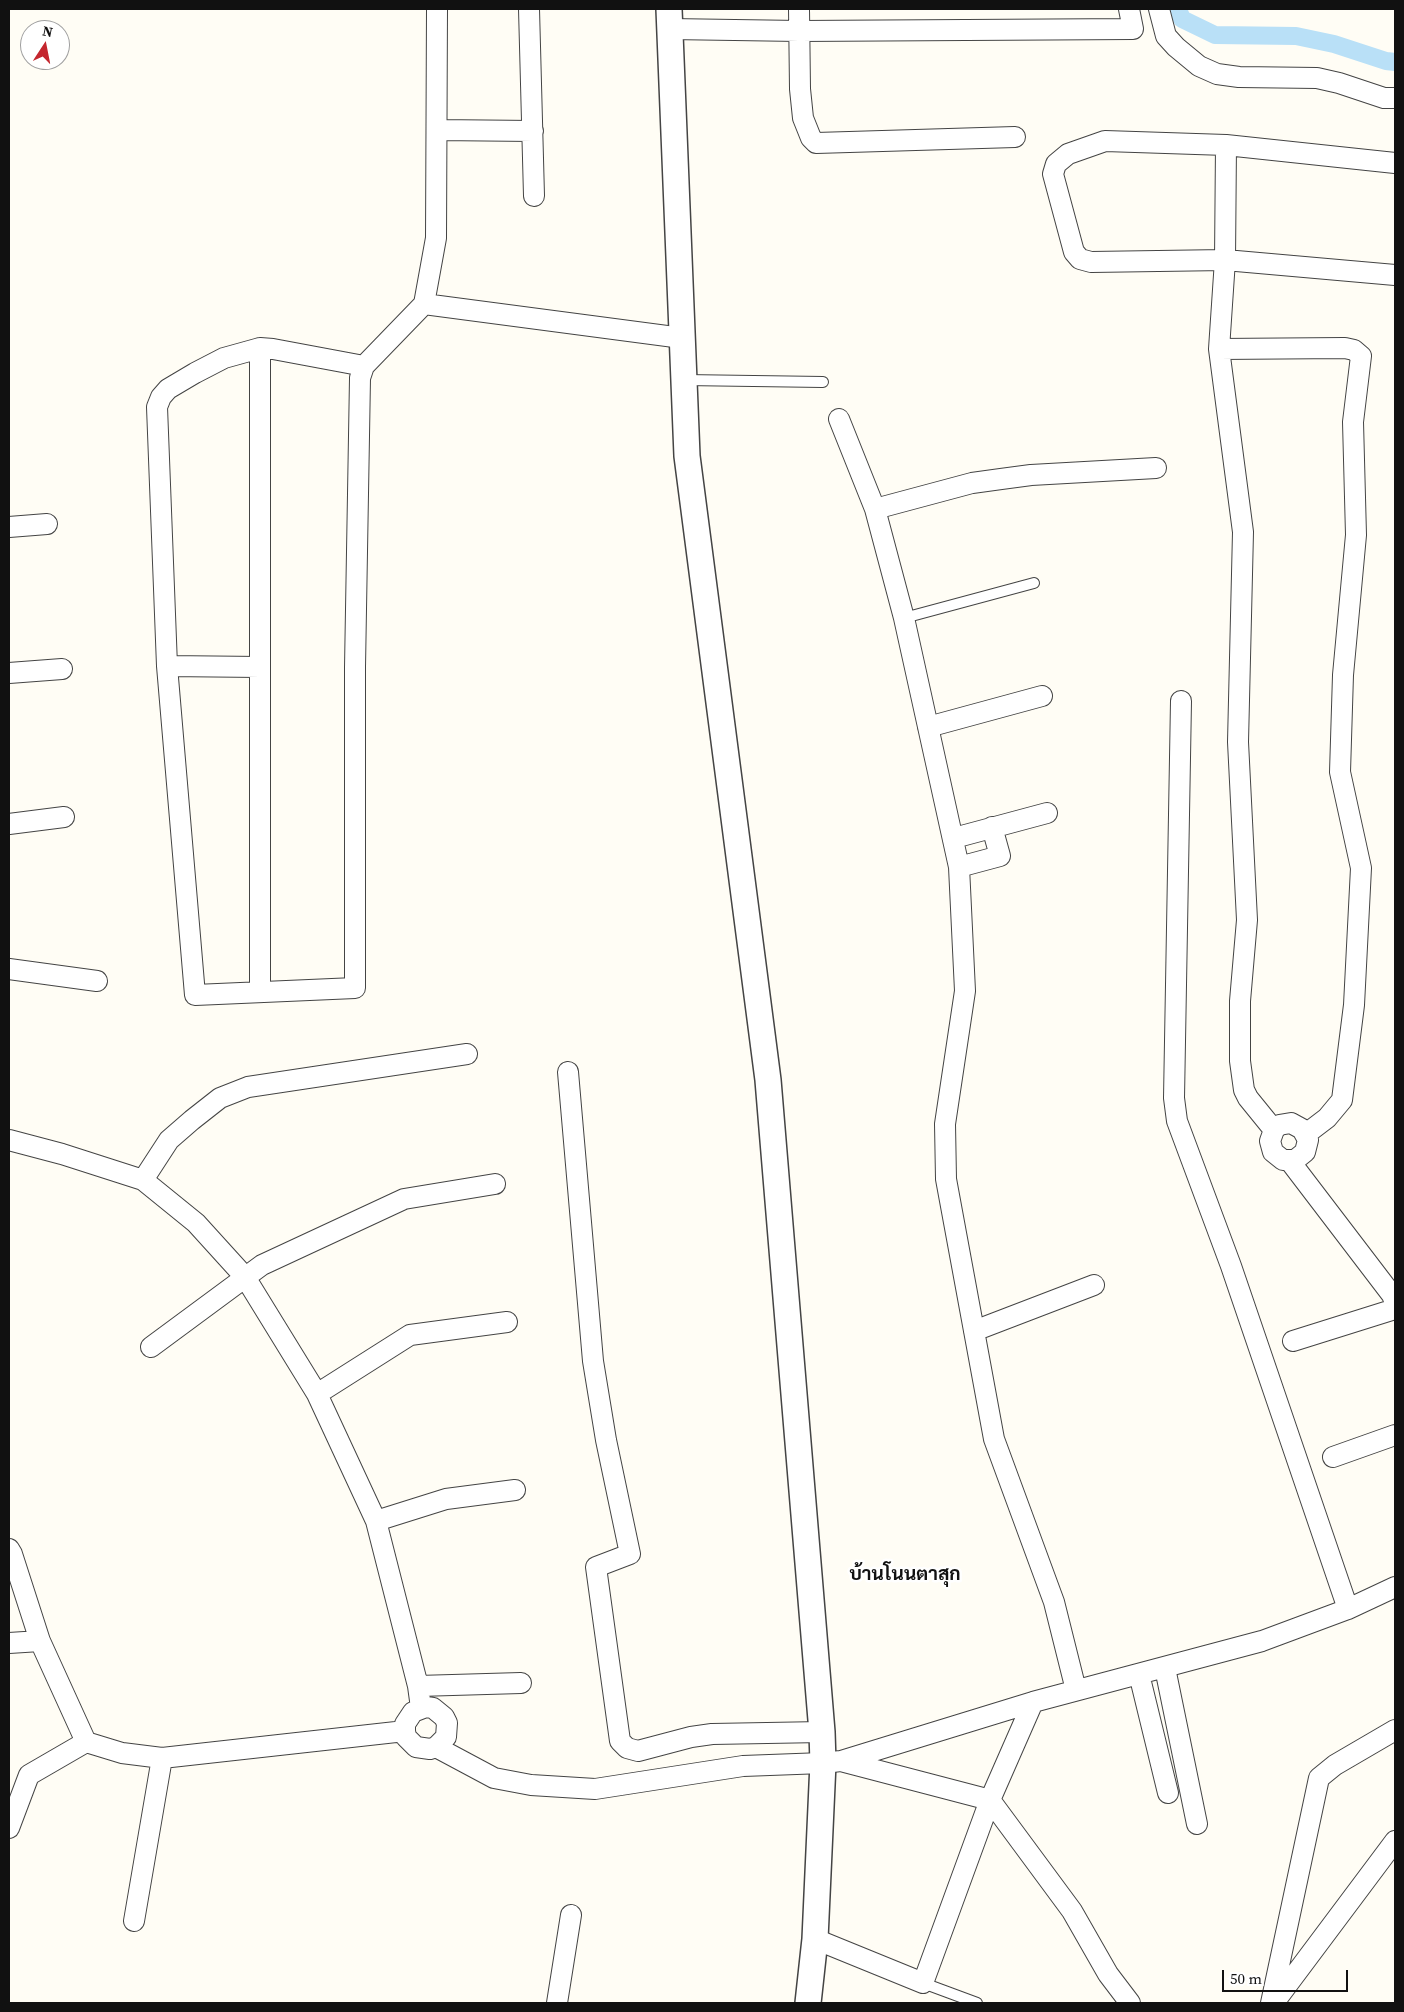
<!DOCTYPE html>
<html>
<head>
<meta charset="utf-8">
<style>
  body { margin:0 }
  #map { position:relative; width:1404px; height:2012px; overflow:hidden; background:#fffdf5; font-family:"Source Serif 4",serif }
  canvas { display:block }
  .frame { position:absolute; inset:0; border:10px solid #111; pointer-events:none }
  .north { position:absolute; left:20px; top:20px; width:50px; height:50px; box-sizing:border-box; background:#fff; border:1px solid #a0a0a0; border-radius:50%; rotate:11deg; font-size:14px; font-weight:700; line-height:20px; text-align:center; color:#111 }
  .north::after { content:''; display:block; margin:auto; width:18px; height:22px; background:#c4262e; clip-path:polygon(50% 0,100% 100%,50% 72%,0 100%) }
  .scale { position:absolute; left:1222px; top:1970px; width:126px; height:22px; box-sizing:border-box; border:2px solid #111; border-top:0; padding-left:6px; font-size:15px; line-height:18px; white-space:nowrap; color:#111; -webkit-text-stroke:4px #fff; paint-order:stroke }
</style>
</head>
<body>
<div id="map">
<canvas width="1404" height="2012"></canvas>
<div class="frame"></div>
<div class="north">N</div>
<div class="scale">50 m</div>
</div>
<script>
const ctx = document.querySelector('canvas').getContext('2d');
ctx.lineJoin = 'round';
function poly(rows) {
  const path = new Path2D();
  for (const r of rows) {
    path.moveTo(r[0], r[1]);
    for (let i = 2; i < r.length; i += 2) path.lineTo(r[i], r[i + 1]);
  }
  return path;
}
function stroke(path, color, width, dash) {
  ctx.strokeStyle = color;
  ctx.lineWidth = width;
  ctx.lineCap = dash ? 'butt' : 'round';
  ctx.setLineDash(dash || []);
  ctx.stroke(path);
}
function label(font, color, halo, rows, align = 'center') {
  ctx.font = font + ' "Source Serif 4",Sarabun,serif';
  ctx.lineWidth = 5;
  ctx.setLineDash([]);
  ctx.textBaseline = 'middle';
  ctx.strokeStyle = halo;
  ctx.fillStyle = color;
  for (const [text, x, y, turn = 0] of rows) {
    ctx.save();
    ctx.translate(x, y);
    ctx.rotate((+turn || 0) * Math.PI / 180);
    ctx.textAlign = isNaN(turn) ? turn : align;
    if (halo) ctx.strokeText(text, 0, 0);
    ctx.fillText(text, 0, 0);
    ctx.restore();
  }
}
stroke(poly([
  [1178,9,1182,19,1215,35,1296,36,1334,44,1386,61,1395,62]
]), '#b9e0f7', 18);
const service = poly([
  [684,380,823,382],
  [904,618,1034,583],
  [923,1983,977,2003]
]);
const minor = poly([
  [529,9,534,196],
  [799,9,800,89,803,118,811,138,816,143,1015,137],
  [1159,9,1166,36,1176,47,1199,66,1217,74,1239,77,1317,78,1339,83,1384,98,1395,98],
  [670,29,799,31,1133,29,1129,9],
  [437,130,533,131],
  [1226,145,1225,260,1219,349,1243,532,1238,742,1247,920,1240,1001,1240,1061,1244,1090,1248,1098,1274,1130],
  [1395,163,1226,145,1105,141,1068,154,1056,164,1053,174,1074,252,1080,259,1091,262,1225,260,1395,275],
  [424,304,682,338],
  [260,348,260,991],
  [1219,349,1345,348,1354,350,1361,356,1353,422,1356,535,1343,675,1340,772,1361,868,1354,1005,1342,1100,1327,1118,1306,1134],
  [364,366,273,349,260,348,224,358,195,373,168,389,161,397,157,407,167,666,195,995,355,988,355,667,360,378,364,366,424,304,436,238,437,9],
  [839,419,875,509,904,618,959,867,965,991,945,1124,946,1179,994,1439,1054,1602,1076,1690],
  [875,509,972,483,1001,479,1031,475,1156,468],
  [9,527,47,524],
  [167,666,260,667],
  [9,673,62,669],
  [1181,701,1174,1098,1177,1121,1231,1266,1348,1609],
  [928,727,1042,696],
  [9,824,64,817],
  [954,838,1047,813],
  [959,867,1000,856,992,827],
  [9,969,97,981],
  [568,1072,593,1361,606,1440,630,1554,596,1567,620,1741,627,1748,638,1751,691,1737,712,1734,822,1732],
  [9,1140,62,1154,143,1180,196,1223,245,1277,317,1394,376,1521,418,1686,421,1708],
  [1289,1160,1295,1160,1305,1152,1308,1140,1302,1129,1291,1123,1279,1125,1274,1130,1270,1141,1273,1152,1283,1160,1289,1160,1392,1295,1395,1303],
  [143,1180,169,1140,192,1120,220,1098,248,1087,467,1054],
  [974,1331,1094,1285],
  [1293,1341,1395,1309],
  [151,1347,262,1265,404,1199,495,1184],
  [317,1394,410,1335,507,1322],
  [1333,1457,1395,1435],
  [376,1521,446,1499,515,1490],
  [9,1549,12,1554,40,1641,86,1742,122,1753,162,1758,405,1731],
  [9,1643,40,1641],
  [1165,1668,1197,1824],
  [1139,1674,1168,1793],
  [418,1686,521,1683],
  [436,1747,446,1737,447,1723,444,1717,433,1708,426,1707,413,1712,405,1724,405,1731,406,1737,416,1747,430,1749,436,1747,494,1778,531,1785,595,1789,743,1766,823,1763,841,1761,1033,1702,1262,1641,1348,1609,1395,1587],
  [841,1761,990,1800,1033,1702],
  [990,1800,1072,1911,1108,1974,1130,2003],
  [9,1828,29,1775,86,1742],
  [134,1921,162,1758],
  [815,1939,923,1983,990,1800],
  [1276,2000,1395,1841],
  [557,2003,571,1915],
  [1271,2003,1319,1778,1335,1765,1395,1730]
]);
const tertiary = poly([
  [669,9,687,456,768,1080,822,1732,823,1763,815,1939,808,2003]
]);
stroke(service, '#444', 12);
stroke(minor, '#444', 22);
stroke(tertiary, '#444', 28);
stroke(service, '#fff', 10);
stroke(minor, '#fff', 20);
stroke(tertiary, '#fff', 25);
label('bold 19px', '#111', '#fff', [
  ["บ้านโนนตาสุก",905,1575]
]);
</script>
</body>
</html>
